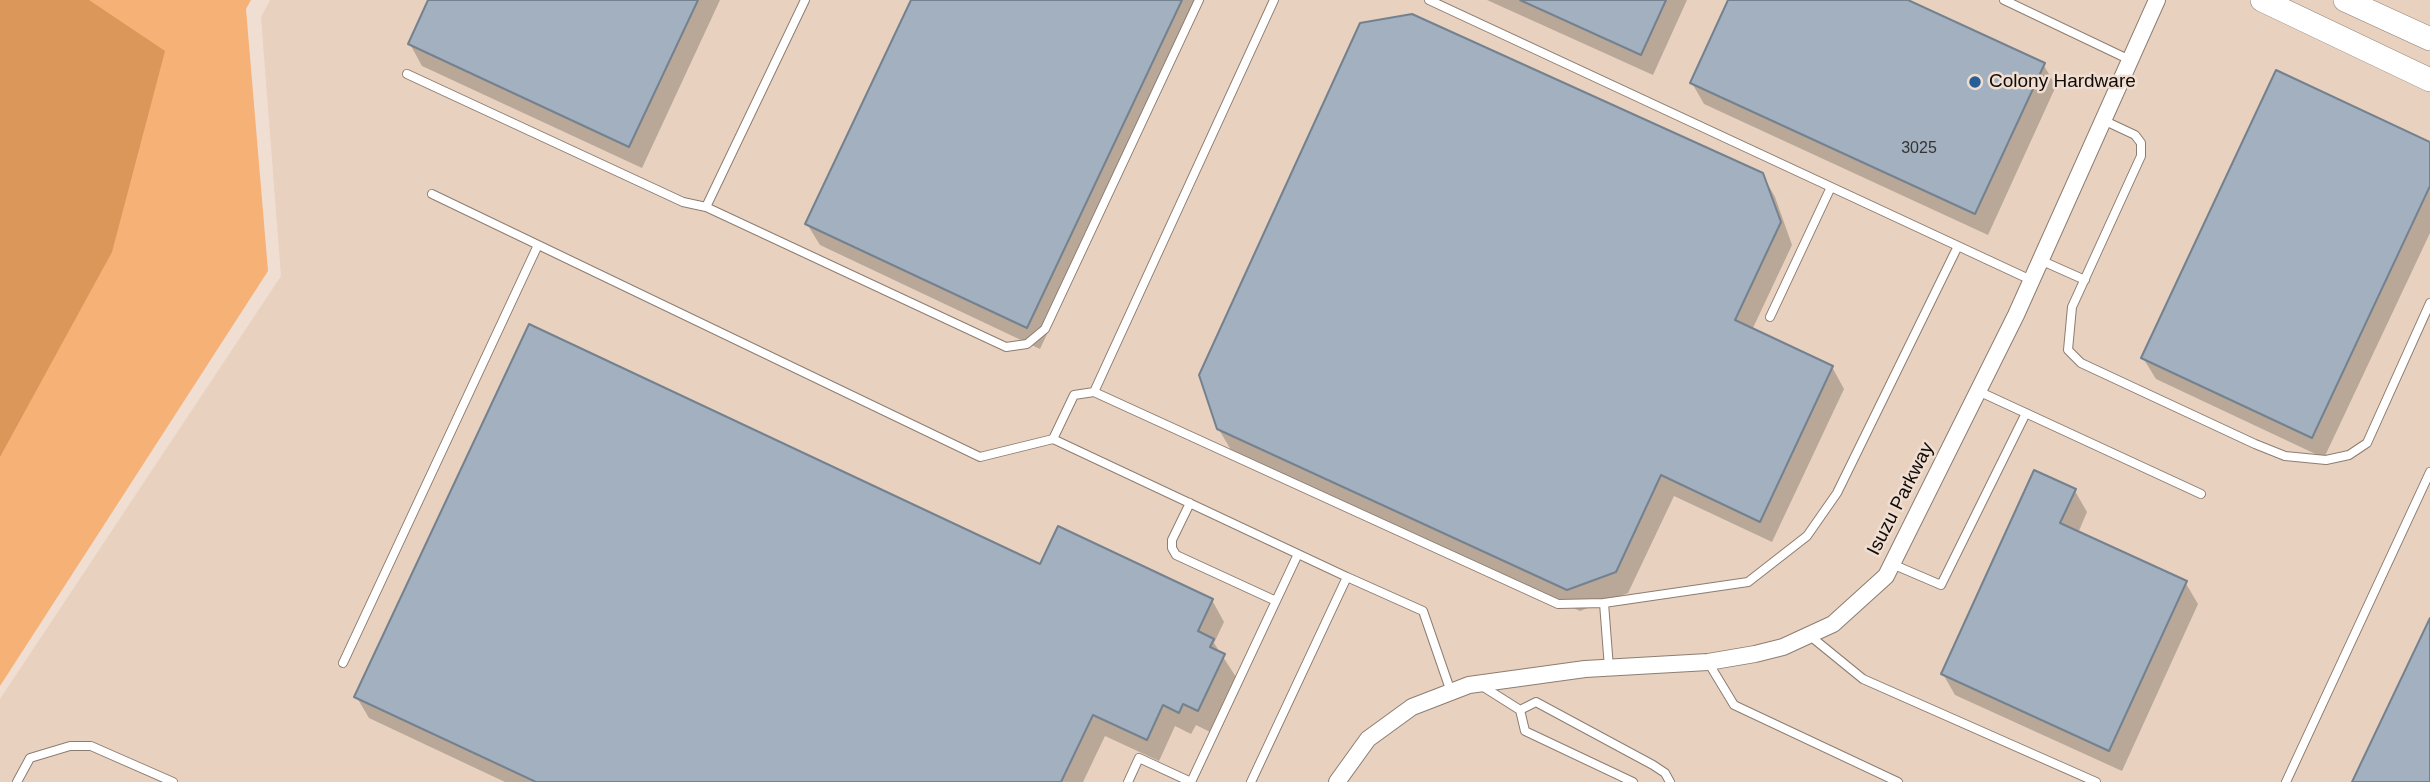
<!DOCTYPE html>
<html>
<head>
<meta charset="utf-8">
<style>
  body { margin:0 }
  canvas { display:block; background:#efded1 }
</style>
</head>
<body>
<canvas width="2430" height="782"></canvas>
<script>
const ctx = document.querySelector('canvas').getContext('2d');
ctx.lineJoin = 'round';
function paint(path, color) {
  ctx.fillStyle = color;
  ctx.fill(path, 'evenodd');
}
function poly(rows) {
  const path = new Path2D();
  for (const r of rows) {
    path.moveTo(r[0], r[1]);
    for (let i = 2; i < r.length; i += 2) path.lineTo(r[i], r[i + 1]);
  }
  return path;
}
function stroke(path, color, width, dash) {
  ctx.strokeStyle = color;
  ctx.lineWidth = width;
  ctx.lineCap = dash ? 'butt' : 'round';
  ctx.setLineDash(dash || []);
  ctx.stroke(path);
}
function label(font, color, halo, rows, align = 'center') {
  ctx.font = font + ' Arial,sans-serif';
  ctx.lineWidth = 5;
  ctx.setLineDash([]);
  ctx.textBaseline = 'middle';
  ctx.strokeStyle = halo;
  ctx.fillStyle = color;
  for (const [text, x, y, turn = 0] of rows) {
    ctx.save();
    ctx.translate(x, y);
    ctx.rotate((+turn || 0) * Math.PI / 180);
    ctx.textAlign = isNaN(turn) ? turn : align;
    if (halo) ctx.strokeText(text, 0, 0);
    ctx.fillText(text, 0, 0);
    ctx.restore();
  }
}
paint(poly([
  [270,0,2430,0,2430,782,0,782,0,699,281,276,261,17]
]), '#e8d1bf');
paint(poly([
  [0,0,251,0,246,9,268,271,0,686]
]), '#f6b176');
paint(poly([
  [0,0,89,0,165,51,112,252,0,457]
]), '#db9659');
paint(poly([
  [430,0,720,0,642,168,422,66,410,44],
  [913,0,1204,0,1040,349,820,245,807,224],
  [1487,0,1687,0,1653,75],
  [1730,0,1904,0,2043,64,2056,86,1988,235,1704,104,1692,83],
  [2430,144,2430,233,2324,458,2156,379,2143,358],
  [1762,174,1775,197,1792,245,1752,330,1832,367,1844,389,1772,542,1674,496,1628,593,1580,611,1231,450,1218,428],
  [2075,491,2087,512,2078,533,2185,582,2198,604,2122,771,1955,695,1943,674],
  [1041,566,1212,600,1224,622,1214,643,1236,677,1210,732,1196,725,1191,734,1175,726,1159,761,1105,736,1083,782,505,782,369,718,356,696]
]), '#0003');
const building = poly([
  [428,0,698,0,629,147,408,44,428,0],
  [911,0,1182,0,1027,328,805,224,911,0],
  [1520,0,1666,0,1641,55,1520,0],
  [1728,0,1908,0,2045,63,1975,214,1690,83,1728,0],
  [1412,14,1763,173,1781,222,1735,320,1833,366,1760,522,1661,475,1616,572,1567,590,1217,429,1199,375,1360,23,1412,14],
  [2276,70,2430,142,2430,186,2312,438,2141,358,2276,70],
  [529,324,1040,564,1058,526,1213,599,1198,631,1214,639,1210,647,1225,654,1198,711,1183,704,1179,713,1163,705,1147,740,1093,715,1061,782,536,782,354,697,529,324],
  [2034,470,2076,489,2060,523,2187,581,2109,751,1941,674,2034,470],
  [2430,618,2430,782,2352,782,2430,618]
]);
paint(building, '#a2b0bf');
stroke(building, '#74818f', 2);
const lane = poly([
  [1274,0,1094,392,1558,604,1604,603],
  [1429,0,2031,280],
  [2004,0,2130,60],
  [407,74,683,202,706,207,805,0],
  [2103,120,2135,135,2141,143,2141,156,2072,307,2068,350,2081,363,2255,444,2285,456,2326,460,2349,455,2367,443,2430,303],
  [432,194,980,457,1053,439,1347,577],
  [706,207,1006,347,1027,344,1045,329,1199,0],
  [2040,260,2085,280],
  [1770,317,1831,187],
  [1978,391,2201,494],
  [1053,439,1074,395,1094,392],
  [1190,503,1172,540,1172,548,1176,555,1276,601],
  [1892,564,1941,585,2026,413],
  [1809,635,1863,679,2096,782],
  [1708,662,1734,705,1898,782],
  [343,663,538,245],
  [1609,668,1604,603,1748,582,1807,536,1837,493,1958,246],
  [1482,686,1520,710,1525,731,1633,782],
  [1520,710,1536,702,1653,765,1665,773,1670,782],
  [17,782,30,758,70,746,91,746,173,782],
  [1128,782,1139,758,1191,782],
  [1191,782,1298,554],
  [1251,782,1347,577,1423,611,1451,692],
  [2286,782,2430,472]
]);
const street = poly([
  [1337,782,1368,739,1412,707,1469,685,1585,669,1708,662,1755,654,1783,647,1833,624,1886,576,2016,315,2157,0]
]);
const secondary = poly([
  [2262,0,2430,80],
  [2345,0,2430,39]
]);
stroke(lane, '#8d7d71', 10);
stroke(street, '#8d7d71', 18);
stroke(secondary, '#8d7d71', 24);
stroke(lane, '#fff', 8);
stroke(street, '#fff', 16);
stroke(secondary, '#fff', 23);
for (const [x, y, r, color] of [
  [1975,82,7,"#265e96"]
]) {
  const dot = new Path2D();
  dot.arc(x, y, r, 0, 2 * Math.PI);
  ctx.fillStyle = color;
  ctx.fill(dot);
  stroke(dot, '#efded1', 2.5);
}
label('16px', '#353435', null, [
  ["3025",1919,149]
]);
label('19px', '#110b07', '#efded1', [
  ["Colony Hardware",1989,82]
], 'left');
label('19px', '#110b07', '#efded1', [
  ["Isuzu Parkway",1901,499,-63]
]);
</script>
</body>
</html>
